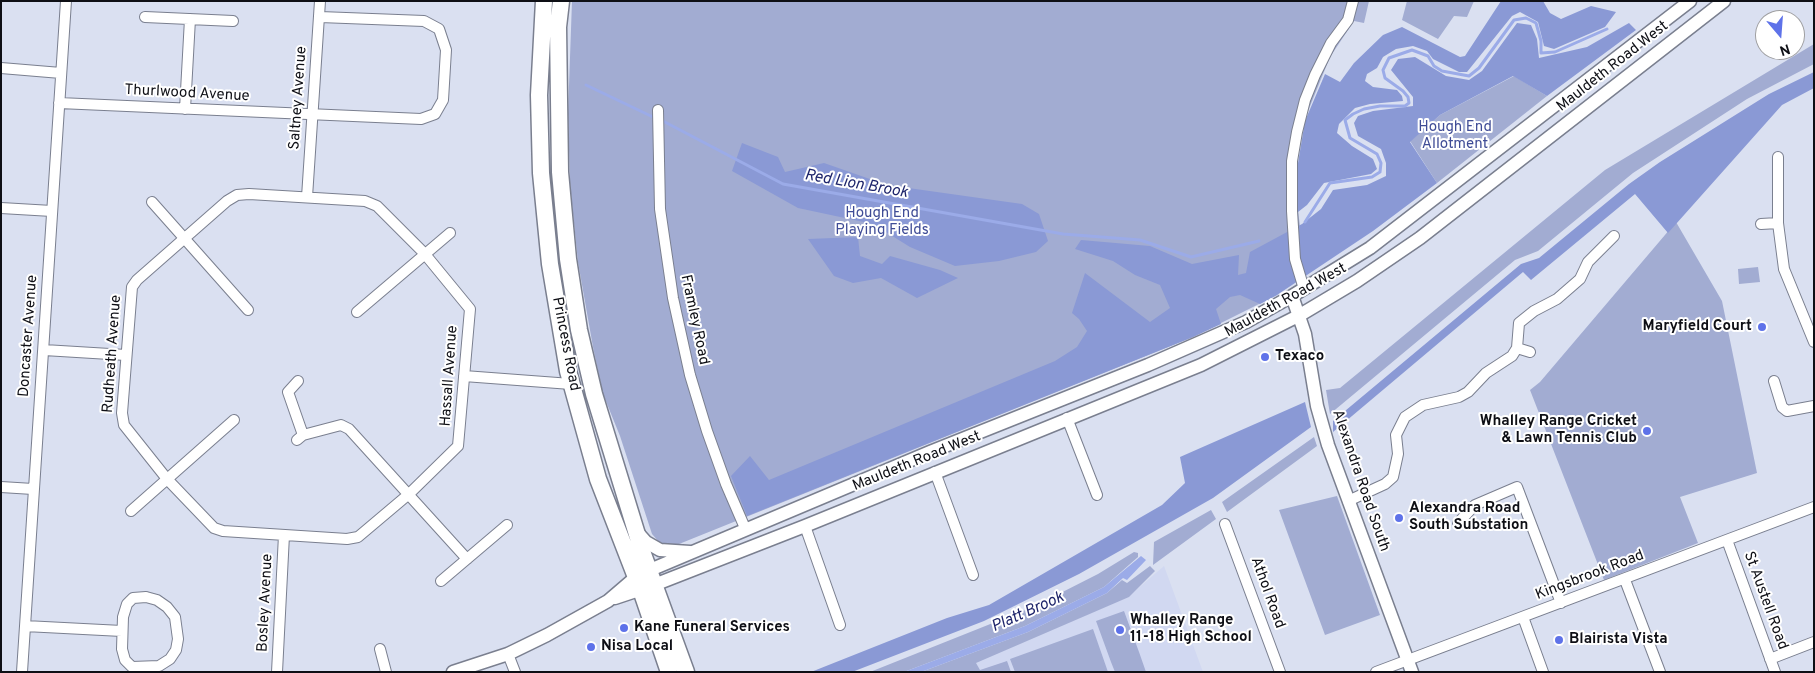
<!DOCTYPE html>
<html>
<head>
<meta charset="utf-8">
<style>
  body { margin:0 }
  #map { position:relative; width:1815px; height:673px; overflow:hidden; background:#dae0f1; font-family:Overpass,sans-serif }
  canvas { display:block }
  .frame { position:absolute; inset:0; border:2px solid #0e0f15; pointer-events:none }
  .north { position:absolute; left:1755px; top:10px; width:50px; height:50px; box-sizing:border-box; background:#fff; border:1px solid #9f9fa1; border-radius:50%; rotate:162deg; font-size:14px; font-weight:700; line-height:20px; text-align:center; color:#0e0f15 }
  .north::after { content:''; display:block; margin:auto; width:18px; height:22px; background:#5e72e9; clip-path:polygon(50% 0,100% 100%,50% 72%,0 100%) }
</style>
</head>
<body>
<div id="map">
<canvas width="1815" height="673"></canvas>
<div class="frame"></div>
<div class="north">N</div>
</div>
<script>
const ctx = document.querySelector('canvas').getContext('2d');
ctx.lineJoin = 'round';
function paint(path, color) {
  ctx.fillStyle = color;
  ctx.fill(path, 'evenodd');
}
function poly(rows) {
  const path = new Path2D();
  for (const r of rows) {
    path.moveTo(r[0], r[1]);
    for (let i = 2; i < r.length; i += 2) path.lineTo(r[i], r[i + 1]);
  }
  return path;
}
function stroke(path, color, width, dash) {
  ctx.strokeStyle = color;
  ctx.lineWidth = width;
  ctx.lineCap = dash ? 'butt' : 'round';
  ctx.setLineDash(dash || []);
  ctx.stroke(path);
}
function label(font, color, halo, rows, align = 'center') {
  ctx.font = font + ' Overpass,sans-serif';
  ctx.lineWidth = 4;
  ctx.setLineDash([]);
  ctx.textBaseline = 'middle';
  ctx.strokeStyle = halo;
  ctx.fillStyle = color;
  for (const [text, x, y, turn = 0] of rows) {
    ctx.save();
    ctx.translate(x, y);
    ctx.rotate((+turn || 0) * Math.PI / 180);
    ctx.textAlign = isNaN(turn) ? turn : align;
    if (halo) ctx.strokeText(text, 0, 0);
    ctx.fillText(text, 0, 0);
    ctx.restore();
  }
}
paint(poly([
  [1164,566,1203,672,953,672,1128,597]
]), '#d1d8f1');
paint(poly([
  [572,1,1369,1,1364,23,1354,21,1330,57,1304,121,1296,162,1295,185,1301,235,1277,295,1193,337,679,544,669,545,659,542,652,534,620,436,603,394,593,347,578,262,570,184,568,114],
  [1407,1,1474,1,1467,17,1454,16,1438,39,1402,20],
  [1814,44,1814,64,1747,99,1633,173,1538,251,1515,260,1330,414,1326,390,1340,388,1605,170],
  [1514,76,1547,96,1437,183,1410,141,1440,115],
  [1676,222,1722,301,1757,473,1680,497,1698,543,1604,580,1530,390,1540,382],
  [1758,267,1760,282,1739,284,1738,269],
  [1314,437,1317,446,1227,512,1222,502],
  [1337,496,1380,615,1325,635,1279,510],
  [1211,510,1216,519,1153,565,1154,542],
  [1134,552,1138,553,1138,557,1104,587,1025,626,904,672,870,672,1033,607,1098,574],
  [1150,566,1155,571,1129,597,976,663,980,670,1007,661,1011,672,921,672,1028,632,1107,593,1122,580,1127,583],
  [1124,611,1139,652,1146,672,1115,672,1111,662,1096,621],
  [1093,629,1108,672,1015,672,1010,659]
]), '#a2acd2');
paint(poly([
  [1501,1,1543,1,1550,13,1561,19,1591,6,1616,12,1605,27,1554,49,1544,46,1538,22,1520,12,1512,16,1467,72,1459,72,1433,59,1427,51,1413,46,1396,49,1383,57,1377,68,1367,74,1365,81,1373,87,1397,90,1402,96,1403,101,1370,104,1355,108,1339,124,1337,133,1352,146,1373,159,1377,169,1371,174,1324,183,1307,205,1298,212,1298,163,1305,121,1325,74,1340,82,1354,63,1383,35,1402,27,1460,57,1465,56],
  [1517,23,1531,25,1537,39,1539,58,1587,47,1629,23,1636,30,1547,96,1513,76,1440,115,1410,142,1437,183,1373,231,1277,295,1260,304,1240,295,1230,297,1216,309,1221,324,1193,337,747,516,731,476,750,456,769,480,1055,361,1077,347,1087,331,1079,319,1072,313,1085,273,1150,322,1170,308,1160,285,1135,275,1113,261,1075,249,1081,240,1150,246,1192,264,1239,255,1238,275,1246,273,1250,252,1302,224,1321,209,1333,190,1367,185,1386,176,1386,163,1381,149,1358,136,1354,123,1358,116,1373,111,1413,106,1413,97,1391,70,1398,59,1415,57,1446,76,1469,80,1482,71],
  [1814,72,1814,88,1782,105,1668,233,1635,194,1531,280,1523,272,1333,432,1333,421,1521,264,1539,258,1629,184,1660,162,1769,94],
  [742,143,778,157,785,172,824,163,887,185,1022,204,1039,214,1048,241,1036,252,999,261,955,266,910,247,873,224,798,208,732,171],
  [858,237,860,256,882,264,890,256,940,270,958,278,917,298,881,278,853,283,834,276,808,239],
  [1305,402,1311,427,1213,498,1079,574,984,621,852,672,811,672,947,618,989,605,1162,505,1185,483,1180,457]
]), '#8a99d5');
paint(poly([
  [1141,556,1146,560,1127,580,1123,578,1107,593,1028,632,921,672,904,672,1025,626,1104,587]
]), '#9babe8');
stroke(poly([
  [586,85,655,118],
  [661,120,783,184,1063,234,1140,240,1191,257,1259,241],
  [1305,222,1330,183,1372,177,1380,172,1381,163,1377,154,1350,138,1345,120,1353,114,1364,109,1380,106,1405,106,1409,103,1408,97,1403,91,1385,78,1383,70,1389,58,1412,50,1428,56,1434,66,1442,71,1469,76,1479,68,1514,20,1526,18,1536,23,1541,41,1541,53,1555,52,1607,29]
]), '#9babe8', 3);
const minor = poly([
  [145,17,233,21],
  [1,68,61,73],
  [59,103,421,119,435,114,443,100,446,50,439,29,424,21,320,17],
  [185,109,190,19],
  [658,110,660,209,673,298,690,375,707,431,726,484,745,528],
  [1778,157,1778,223,1784,269,1814,342],
  [249,194,365,201,377,206,424,253,470,309,458,446,409,494,358,537,347,539,223,531,214,528,167,479,124,425,122,413,132,287,137,280,227,201,237,195,249,194],
  [307,197,320,1],
  [152,202,248,310],
  [1,208,52,211],
  [1761,224,1778,223],
  [1304,289,1295,259,1292,211,1292,161,1297,132,1305,100,1315,75,1331,43,1348,20,1353,1],
  [357,312,450,233],
  [1517,348,1530,352],
  [44,350,126,355],
  [464,376,571,384],
  [298,381,288,392,303,435],
  [1774,381,1782,407,1787,411,1814,406],
  [1067,418,1097,495],
  [297,440,303,435,341,425,349,429,467,559],
  [935,472,973,575],
  [1,487,33,489],
  [1348,501,1385,484,1393,477,1398,454,1396,435,1405,417,1423,405,1459,397,1468,392,1486,373,1512,356,1517,348,1519,323,1534,311,1557,299,1580,279,1588,262,1614,236],
  [131,511,234,420],
  [1458,523,1475,505,1517,487,1561,603],
  [1225,524,1280,672],
  [805,526,840,625],
  [1727,540,1775,672],
  [1625,580,1660,672],
  [441,581,507,525],
  [146,597,157,600,167,607,175,617,178,639,176,650,170,659,159,666,132,667,125,660,122,649,123,617,127,604,133,598,146,597],
  [1523,617,1543,672],
  [25,626,122,631],
  [380,649,386,672],
  [508,654,515,672],
  [1770,659,1814,642],
  [22,672,66,1],
  [277,672,284,535],
  [1376,672,1814,507]
]);
const tertiary = poly([
  [1292,296,1305,334,1317,406,1328,445,1412,672],
  [638,533,646,542,660,550,690,552],
  [615,598,654,585,805,526,1201,365,1300,315,1357,281,1420,238,1724,1],
  [453,672,508,654,547,635,608,601,636,577,650,570,930,452,1148,365,1246,322,1292,296,1370,248,1690,1]
]);
const trunk = poly([
  [544,1,539,95,541,173,550,264,568,371,598,479,641,590,669,672],
  [561,1,558,27,560,172,568,259,579,330,594,394,643,554,686,672]
]);
stroke(minor, '#7a7f8f', 12);
stroke(tertiary, '#7a7f8f', 15);
stroke(trunk, '#7a7f8f', 19);
stroke(minor, '#fff', 10);
stroke(tertiary, '#fff', 12);
stroke(trunk, '#fff', 16);
for (const [x, y, r, color] of [
  [1762,327,5,"#5e72e9"],
  [1265,357,5,"#5e72e9"],
  [1647,431,5,"#5e72e9"],
  [1399,518,5,"#5e72e9"],
  [624,628,5,"#5e72e9"],
  [1120,630,5,"#5e72e9"],
  [1559,640,5,"#5e72e9"],
  [591,647,5,"#5e72e9"]
]) {
  const dot = new Path2D();
  dot.arc(x, y, r, 0, 2 * Math.PI);
  ctx.fillStyle = color;
  ctx.fill(dot);
  stroke(dot, '#fff', 2);
}
label('15px', '#0e0f15', '#fff', [
  ["Mauldeth Road West",1613,67,-38],
  ["Thurlwood Avenue",187,94,3],
  ["Saltney Avenue",299,98,-86],
  ["Mauldeth Road West",1286,301,-29],
  ["Framley Road",694,320,78],
  ["Doncaster Avenue",29,336,-86],
  ["Princess Road",565,344,79],
  ["Rudheath Avenue",113,354,-86],
  ["Hassall Avenue",450,376,-86],
  ["Mauldeth Road West",917,462,-22],
  ["Alexandra Road South",1360,481,71],
  ["Kingsbrook Road",1590,576,-21],
  ["Athol Road",1267,593,70],
  ["St Austell Road",1765,601,70],
  ["Bosley Avenue",266,603,-87]
]);
label('15px', '#3f4c96', '#fff', [
  ["Hough End",1455,128],
  ["Allotment",1455,145],
  ["Hough End",882,214],
  ["Playing Fields",882,231]
]);
label('bold 15px', '#0e0f15', '#fff', [
  ["Maryfield Court",1752,327,"right"],
  ["Texaco",1275,357],
  ["Whalley Range Cricket",1637,422,"right"],
  ["& Lawn Tennis Club",1637,439,"right"],
  ["Alexandra Road",1409,509],
  ["South Substation",1409,526],
  ["Whalley Range",1130,621],
  ["11-18 High School",1130,638],
  ["Kane Funeral Services",634,628],
  ["Blairista Vista",1569,640],
  ["Nisa Local",601,647]
], 'left');
label('italic 16px', '#1e256b', '#fff', [
  ["Red Lion Brook",856,185,10],
  ["Platt Brook",1028,613,-24]
]);
</script>
</body>
</html>
